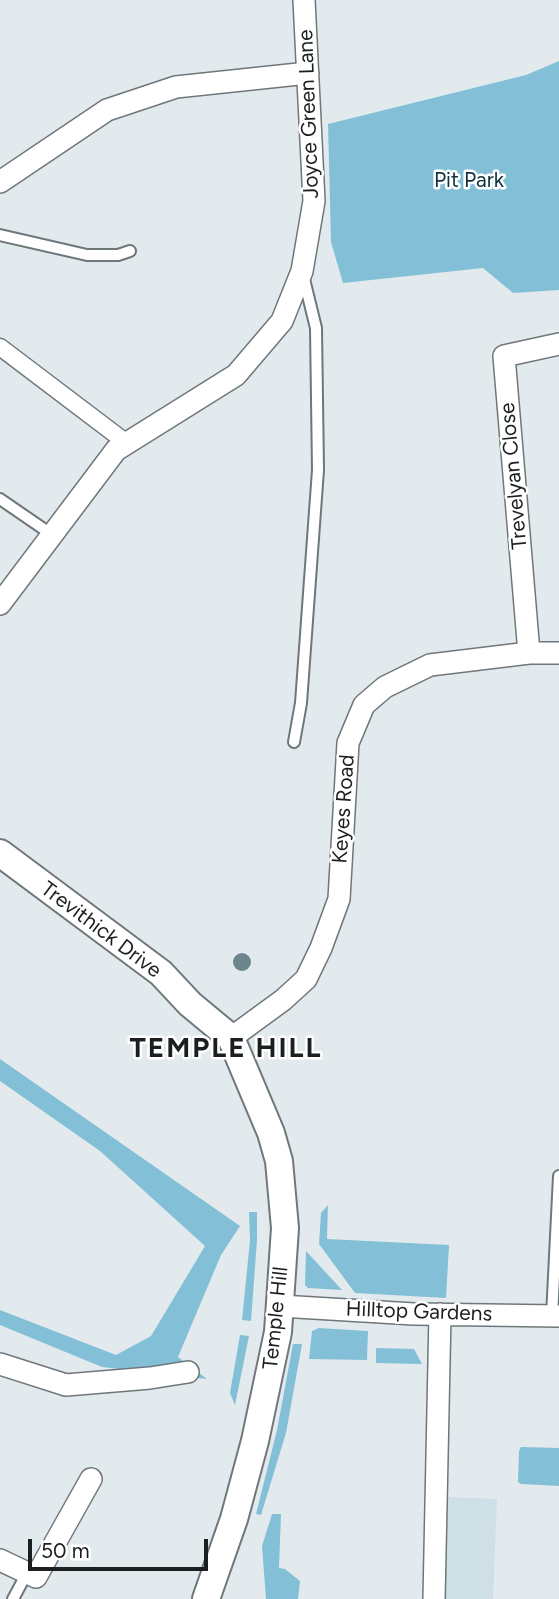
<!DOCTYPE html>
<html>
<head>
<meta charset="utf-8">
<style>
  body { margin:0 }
  #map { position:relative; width:559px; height:1599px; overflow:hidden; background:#e2eaee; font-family:Figtree,sans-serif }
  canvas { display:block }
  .scale { position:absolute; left:28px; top:1539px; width:180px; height:32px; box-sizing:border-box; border:4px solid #1c1f20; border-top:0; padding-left:9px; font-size:21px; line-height:24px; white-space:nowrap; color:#1c1f20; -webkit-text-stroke:5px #fff; paint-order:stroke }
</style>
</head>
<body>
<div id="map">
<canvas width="559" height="1599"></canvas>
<div class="scale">50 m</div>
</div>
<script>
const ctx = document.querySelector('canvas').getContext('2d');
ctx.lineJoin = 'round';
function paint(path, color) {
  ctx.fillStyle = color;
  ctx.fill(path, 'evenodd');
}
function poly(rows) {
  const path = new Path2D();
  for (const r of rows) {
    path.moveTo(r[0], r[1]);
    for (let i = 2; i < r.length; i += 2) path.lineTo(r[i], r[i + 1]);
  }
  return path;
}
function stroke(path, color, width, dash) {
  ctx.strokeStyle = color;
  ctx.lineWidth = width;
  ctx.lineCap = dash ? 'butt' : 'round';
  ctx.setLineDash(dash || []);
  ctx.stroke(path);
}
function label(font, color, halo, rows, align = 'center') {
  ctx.font = font + ' Figtree,sans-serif';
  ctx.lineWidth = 5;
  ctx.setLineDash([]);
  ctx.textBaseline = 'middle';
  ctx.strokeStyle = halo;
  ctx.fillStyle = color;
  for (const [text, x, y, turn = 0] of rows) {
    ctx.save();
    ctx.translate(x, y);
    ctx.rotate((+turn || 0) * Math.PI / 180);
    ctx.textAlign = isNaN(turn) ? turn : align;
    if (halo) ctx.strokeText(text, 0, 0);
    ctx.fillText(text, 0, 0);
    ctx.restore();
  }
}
paint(poly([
  [446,1497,497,1499,493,1599,440,1599]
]), '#cfdfe6');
paint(poly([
  [559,61,559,290,513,293,483,268,343,283,331,242,328,124,526,75],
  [0,1059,240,1226,221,1255,178,1357,207,1379,102,1367,0,1325,0,1310,116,1355,151,1336,205,1246,100,1151,0,1081],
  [328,1205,327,1239,449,1245,446,1298,355,1293,319,1244,321,1213],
  [249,1212,257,1212,257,1240,251,1321,242,1320,250,1240],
  [306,1251,342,1290,308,1288,305,1285],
  [319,1328,368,1331,367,1360,309,1359,312,1331],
  [240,1335,249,1336,235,1405,230,1393],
  [293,1344,302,1344,286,1433,261,1515,256,1514,277,1430],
  [376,1348,414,1349,422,1364,376,1363],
  [521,1447,559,1448,559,1486,521,1484,518,1482,519,1451],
  [272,1514,281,1514,279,1568,285,1569,300,1581,298,1599,266,1599,262,1546]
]), '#83c0d7');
const service = poly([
  [0,235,87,255,118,255,130,251],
  [0,499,51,534],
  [294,742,301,703,318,470,316,328,303,275],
  [552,1316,559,1176],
  [13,1599,27,1573]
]);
const pedestrian = poly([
  [0,347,128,444]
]);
const minor = poly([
  [0,182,107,110,176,87,308,73],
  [0,604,116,450,236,375,282,321,302,271,314,201,304,0],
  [529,653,504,356,559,344],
  [231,1038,283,1000,306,979,321,948,339,899,348,743,364,705,385,687,430,665,529,653,559,653],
  [280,1306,414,1314,559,1316],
  [0,1364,66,1385,150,1378,188,1372],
  [0,1560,36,1577,91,1479],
  [434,1599,440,1314]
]);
const tertiary = poly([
  [0,853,161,973,190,1004,231,1038,271,1133,279,1161,285,1228,278,1332,255,1441,234,1519,206,1599]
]);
stroke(service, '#6f777a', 14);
stroke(pedestrian, '#6f777a', 19);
stroke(minor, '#6f777a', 24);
stroke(tertiary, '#6f777a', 30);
stroke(service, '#fff', 10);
stroke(pedestrian, '#fff', 16);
stroke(minor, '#fff', 21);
stroke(tertiary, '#fff', 26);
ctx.fillStyle = '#6d858d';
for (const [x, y] of [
  [242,962]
]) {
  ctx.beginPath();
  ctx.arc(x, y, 9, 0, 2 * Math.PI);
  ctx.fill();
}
label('21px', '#1c1f20', '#fff', [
  ["Joyce Green Lane",309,114,-92],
  ["Trevelyan Close",514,476,-95],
  ["Keyes Road",344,809,-86],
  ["Trevithick Drive",101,930,37],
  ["Hilltop Gardens",419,1312,2],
  ["Temple Hill",276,1318,-84]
]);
label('21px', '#0e323e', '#fff', [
  ["Pit Park",469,181]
]);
ctx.letterSpacing = '2px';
label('bold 28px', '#1c1f20', '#fff', [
  ["TEMPLE HILL",226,1049]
]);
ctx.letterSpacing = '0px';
</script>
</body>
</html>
